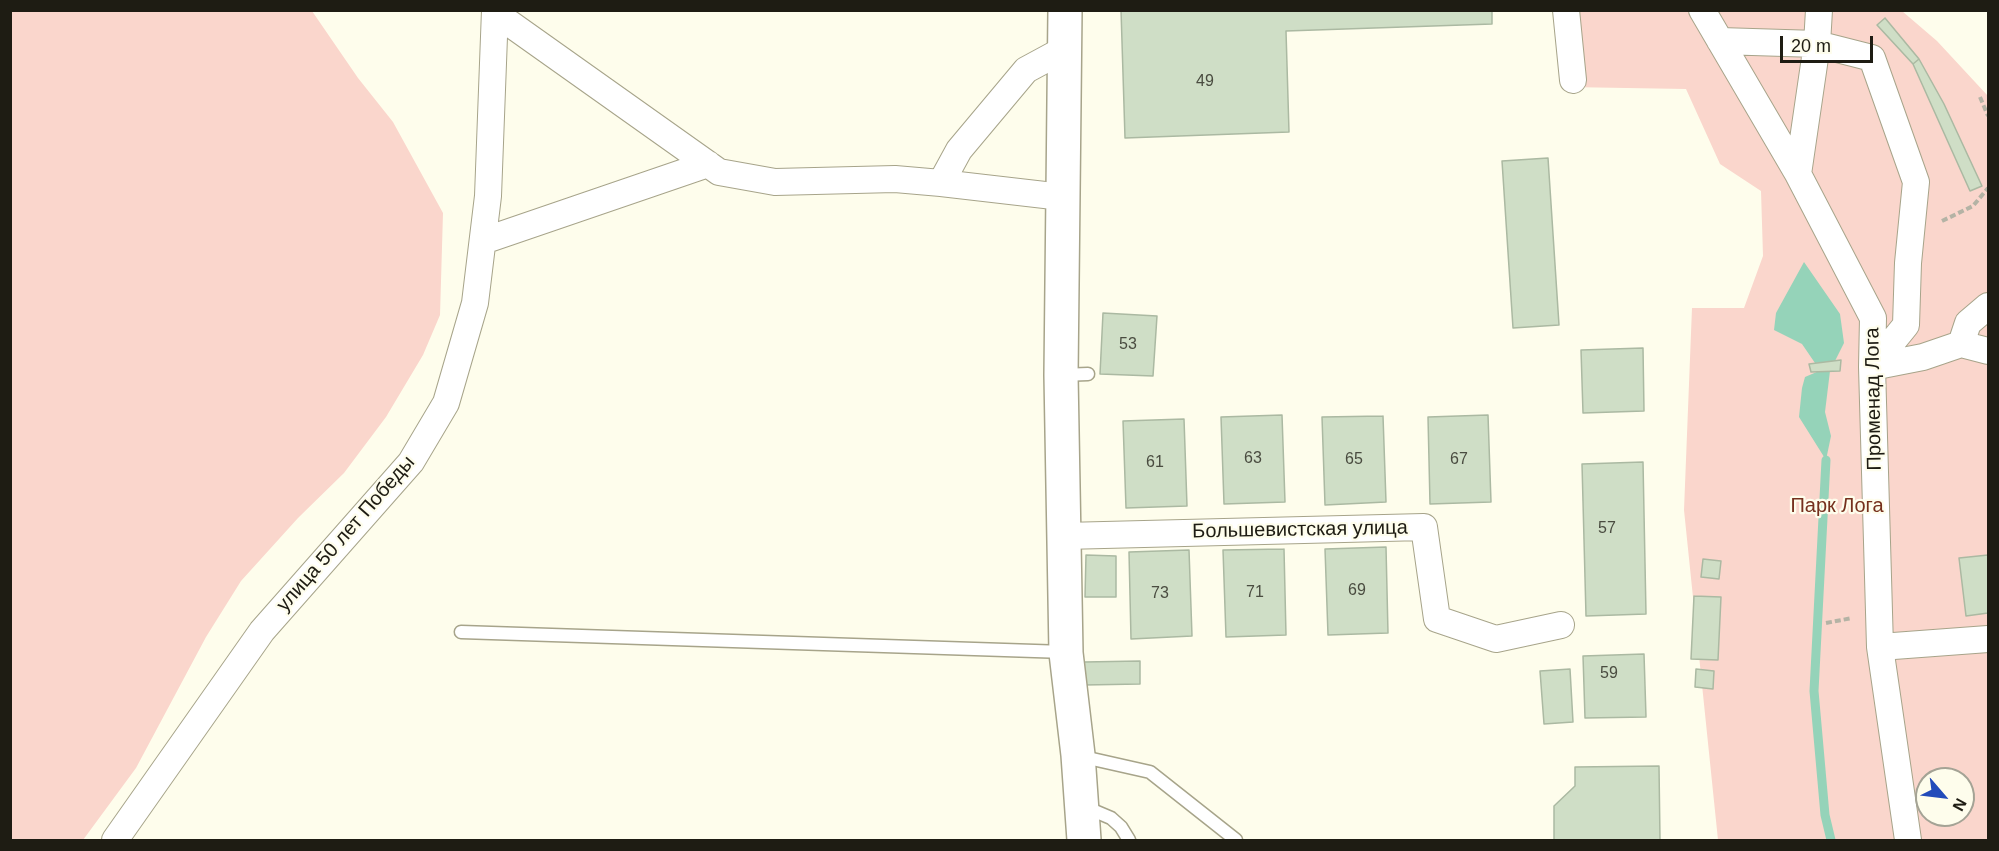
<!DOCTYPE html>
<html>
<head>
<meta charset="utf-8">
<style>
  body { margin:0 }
  #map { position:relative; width:1999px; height:851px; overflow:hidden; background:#fefdec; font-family:Arial,sans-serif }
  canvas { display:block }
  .frame { position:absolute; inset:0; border:12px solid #1e1c13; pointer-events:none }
  .north { position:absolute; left:1915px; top:767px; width:60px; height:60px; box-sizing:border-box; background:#fefdec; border:2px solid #a4a395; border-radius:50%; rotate:118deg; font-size:16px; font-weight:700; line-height:24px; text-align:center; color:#1e1c13 }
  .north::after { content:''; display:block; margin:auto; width:21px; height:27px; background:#224bba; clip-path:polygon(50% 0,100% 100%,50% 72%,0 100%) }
  .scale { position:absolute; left:1780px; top:36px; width:93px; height:27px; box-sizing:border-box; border:3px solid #1e1c13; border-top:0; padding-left:8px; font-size:18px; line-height:21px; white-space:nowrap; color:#1e1c13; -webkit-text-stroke:4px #fefdec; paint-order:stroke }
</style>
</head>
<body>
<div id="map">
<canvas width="1999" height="851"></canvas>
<div class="frame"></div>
<div class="north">N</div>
<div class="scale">20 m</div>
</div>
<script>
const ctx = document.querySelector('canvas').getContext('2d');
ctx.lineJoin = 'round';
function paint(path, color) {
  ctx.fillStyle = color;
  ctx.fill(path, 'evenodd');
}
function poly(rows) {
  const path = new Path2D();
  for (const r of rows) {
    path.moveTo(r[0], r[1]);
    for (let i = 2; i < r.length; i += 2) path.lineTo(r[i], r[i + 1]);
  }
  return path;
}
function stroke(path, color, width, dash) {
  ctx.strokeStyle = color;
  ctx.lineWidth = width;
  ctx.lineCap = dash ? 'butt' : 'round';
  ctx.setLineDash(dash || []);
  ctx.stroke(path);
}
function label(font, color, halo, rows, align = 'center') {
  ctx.font = font + ' Arial,sans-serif';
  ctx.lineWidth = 4.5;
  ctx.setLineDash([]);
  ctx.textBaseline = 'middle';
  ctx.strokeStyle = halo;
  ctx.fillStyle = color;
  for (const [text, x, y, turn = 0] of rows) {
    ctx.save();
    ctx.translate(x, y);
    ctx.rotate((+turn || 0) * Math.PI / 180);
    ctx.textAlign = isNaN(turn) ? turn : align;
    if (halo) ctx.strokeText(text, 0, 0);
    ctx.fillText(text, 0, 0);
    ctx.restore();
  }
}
paint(poly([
  [10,11,312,11,358,78,393,122,443,213,440,315,423,355,386,417,344,473,298,518,241,581,206,637,136,768,83,840,11,840],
  [1556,11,1902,11,1937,41,1988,96,1988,840,1718,840,1684,510,1692,308,1744,308,1763,256,1761,191,1720,164,1686,89,1567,87],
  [1927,779,1963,779,1963,815,1927,815]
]), '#fad6cc');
paint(poly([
  [1804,262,1840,314,1844,343,1835,361,1815,363,1802,344,1774,330,1776,313],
  [1819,371,1830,371,1825,412,1831,436,1826,460,1799,417,1802,388,1805,377]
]), '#95d3b9');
stroke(poly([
  [1826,460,1814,691,1825,815,1831,840]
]), '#95d3b9', 9);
const building = poly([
  [1121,10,1492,10,1492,24,1286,31,1289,132,1125,138,1121,10],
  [1885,18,1919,59,1913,64,1877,25,1885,18],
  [1919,59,1944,104,1982,186,1970,191,1913,64,1919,59],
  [1548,158,1559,325,1513,328,1502,161,1548,158],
  [1103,313,1157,316,1153,376,1100,374,1103,313],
  [1643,348,1644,411,1583,413,1581,350,1643,348],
  [1841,360,1840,371,1811,372,1809,364,1841,360],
  [1282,415,1285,502,1224,504,1221,417,1282,415],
  [1488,415,1491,502,1430,504,1428,417,1488,415],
  [1383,416,1386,502,1325,505,1322,417,1383,416],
  [1184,419,1187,506,1126,508,1123,421,1184,419],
  [1643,462,1646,614,1586,616,1582,464,1643,462],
  [1386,547,1388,633,1328,635,1325,549,1386,547],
  [1284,549,1286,635,1226,637,1223,550,1284,549],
  [1189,550,1192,636,1131,639,1129,552,1189,550],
  [1086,555,1116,556,1116,597,1085,597,1086,555],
  [1988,555,1988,613,1966,616,1959,558,1988,555],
  [1703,559,1721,561,1719,579,1701,577,1703,559],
  [1694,596,1721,597,1718,660,1691,659,1694,596],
  [1644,654,1646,717,1585,718,1583,656,1644,654],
  [1140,661,1140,684,1084,685,1084,662,1140,661],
  [1570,669,1573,722,1544,724,1540,671,1570,669],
  [1696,669,1714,671,1713,689,1695,687,1696,669],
  [1659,766,1660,840,1554,840,1554,806,1575,786,1575,767,1659,766]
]);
paint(building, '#cfdec6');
stroke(building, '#abb9a2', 1.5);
const lane = poly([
  [1062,375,1088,374],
  [461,632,1065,652],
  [1079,756,1150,772,1236,840],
  [1085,807,1111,818,1121,827,1129,840]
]);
const street = poly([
  [1566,10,1573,80],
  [1702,10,1798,174],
  [1819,10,1817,44,1798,174,1873,318,1872,367,1880,647,1908,840],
  [495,13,719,172,775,182,895,179,941,183,1062,197],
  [1720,41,1817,44,1872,58,1916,182,1908,263,1906,325,1872,367],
  [941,183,959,150,1026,70,1063,50],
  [483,241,708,164],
  [1961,344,1968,323,1988,306],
  [1872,367,1923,357,1961,344,1988,351],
  [1064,536,1424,527,1437,619,1496,639,1561,625],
  [1880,647,1988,639],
  [115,840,262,631,411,462,446,403,475,303,488,196,495,10]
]);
const secondary = poly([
  [1065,10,1061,375,1066,653,1078,755,1084,840]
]);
stroke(lane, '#a7a48a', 15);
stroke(street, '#a7a48a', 28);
stroke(secondary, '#a7a48a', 36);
stroke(poly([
  [1980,97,1988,116],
  [1942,221,1973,206,1988,188],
  [1826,623,1852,618]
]), '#b4b3a5', 4, [6, 3]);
stroke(lane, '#fff', 12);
stroke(street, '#fff', 26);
stroke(secondary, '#fff', 33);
label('16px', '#4a4c40', null, [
  ["49",1205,82],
  ["53",1128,345],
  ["63",1253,459],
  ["65",1354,460],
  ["67",1459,460],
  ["61",1155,463],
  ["57",1607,529],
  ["69",1357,591],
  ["71",1255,593],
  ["73",1160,594],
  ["59",1609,674]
]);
label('20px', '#1e1c13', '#fefdec', [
  ["Променад Лога",1874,399,-91],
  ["Большевистская улица",1300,530,-1],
  ["улица 50 лет Победы",346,534,-49]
]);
label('20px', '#75301d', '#fefdec', [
  ["Парк Лога",1837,506]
]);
</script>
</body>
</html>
